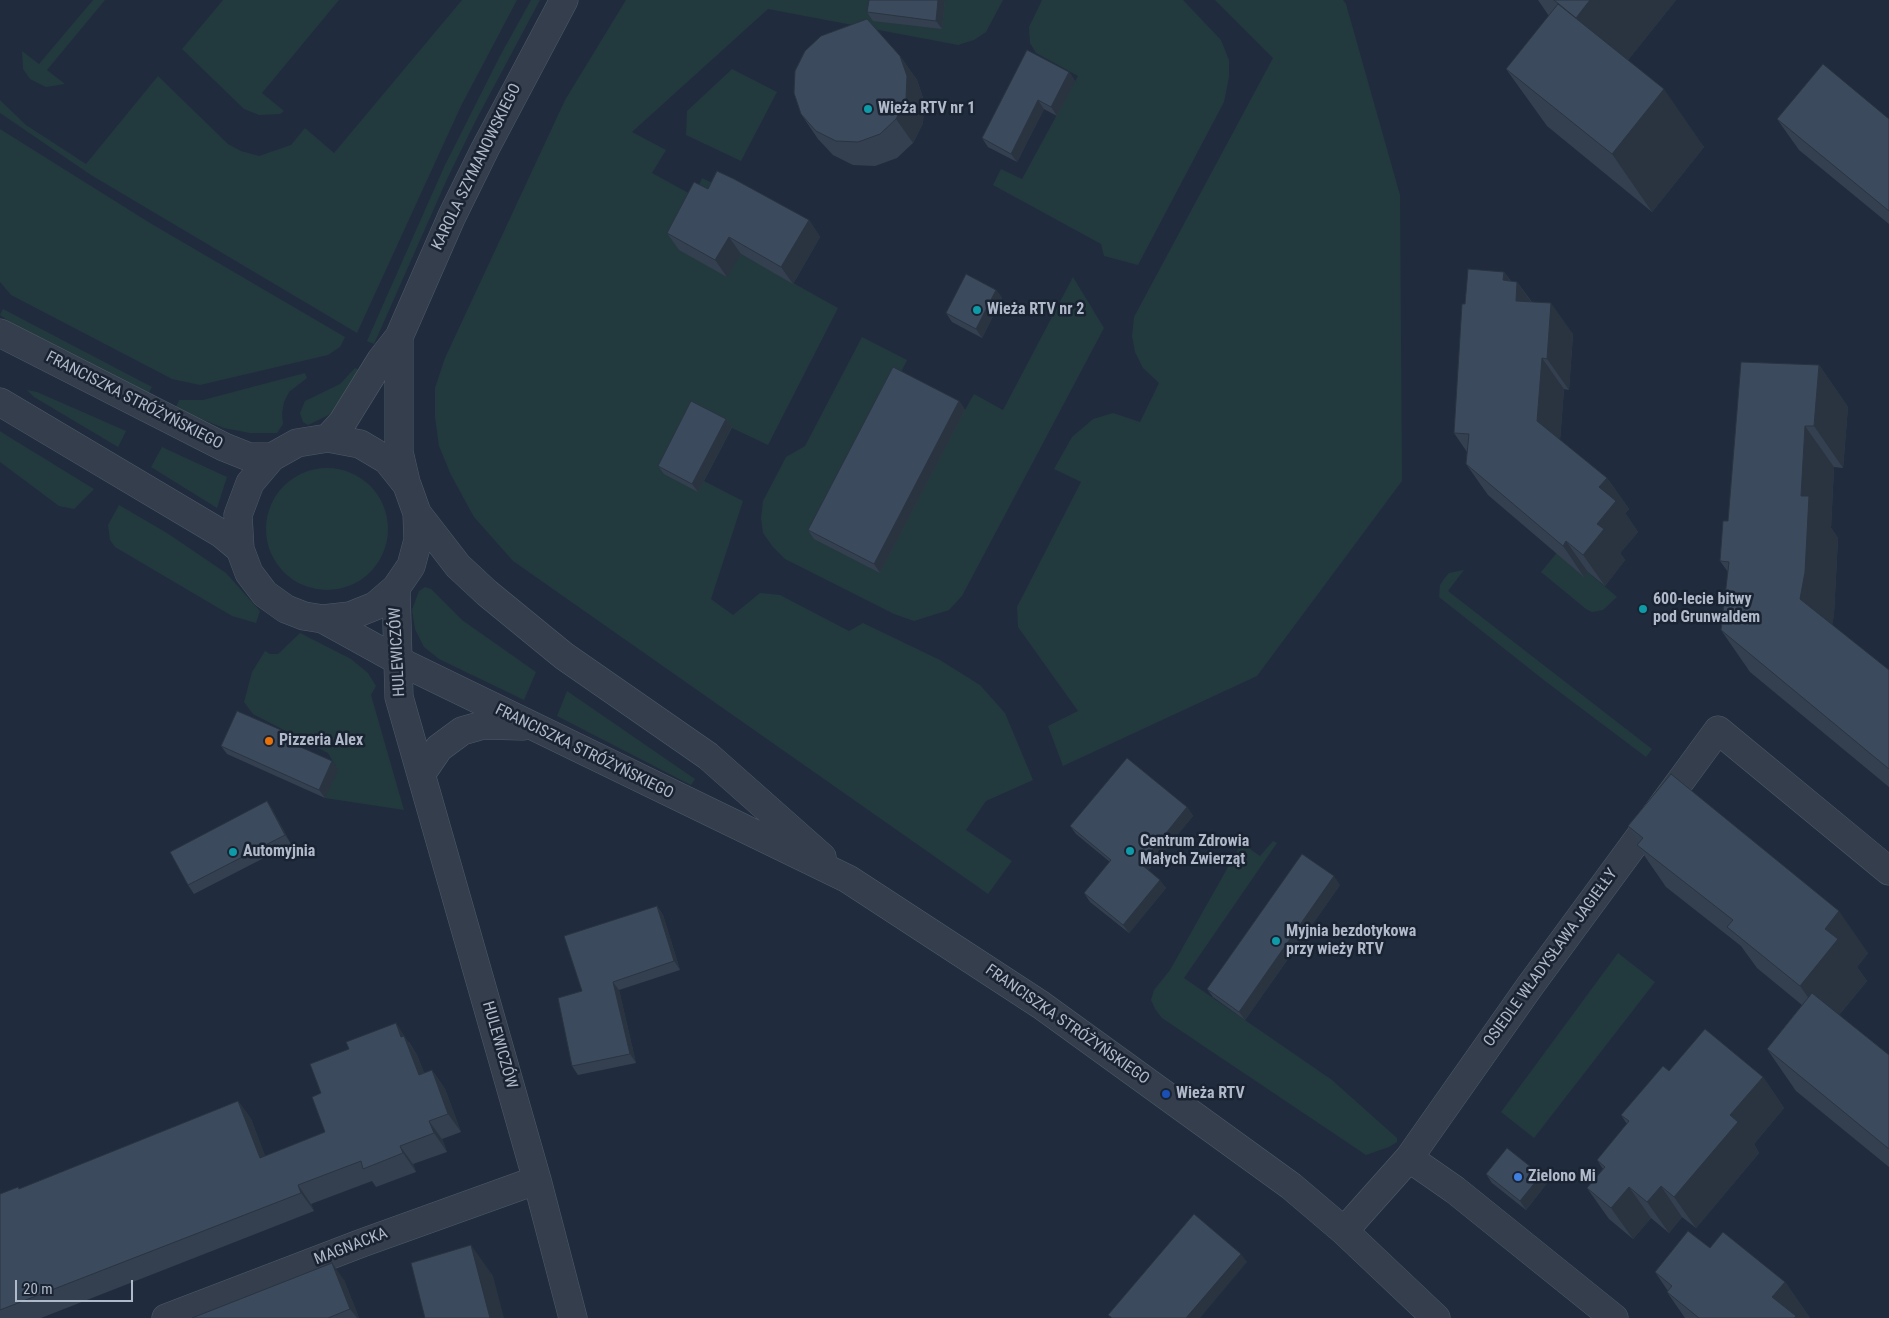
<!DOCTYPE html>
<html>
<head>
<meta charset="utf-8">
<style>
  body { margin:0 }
  #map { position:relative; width:1889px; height:1318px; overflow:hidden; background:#202c3d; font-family:"Roboto Condensed",sans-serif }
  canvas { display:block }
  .scale { position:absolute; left:15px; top:1280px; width:118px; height:22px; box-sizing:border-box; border:2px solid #afb9c9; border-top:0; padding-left:6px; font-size:15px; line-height:18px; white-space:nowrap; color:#afb9c9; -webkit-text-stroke:4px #1a2331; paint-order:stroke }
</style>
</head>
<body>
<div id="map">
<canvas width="1889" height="1318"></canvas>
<div class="scale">20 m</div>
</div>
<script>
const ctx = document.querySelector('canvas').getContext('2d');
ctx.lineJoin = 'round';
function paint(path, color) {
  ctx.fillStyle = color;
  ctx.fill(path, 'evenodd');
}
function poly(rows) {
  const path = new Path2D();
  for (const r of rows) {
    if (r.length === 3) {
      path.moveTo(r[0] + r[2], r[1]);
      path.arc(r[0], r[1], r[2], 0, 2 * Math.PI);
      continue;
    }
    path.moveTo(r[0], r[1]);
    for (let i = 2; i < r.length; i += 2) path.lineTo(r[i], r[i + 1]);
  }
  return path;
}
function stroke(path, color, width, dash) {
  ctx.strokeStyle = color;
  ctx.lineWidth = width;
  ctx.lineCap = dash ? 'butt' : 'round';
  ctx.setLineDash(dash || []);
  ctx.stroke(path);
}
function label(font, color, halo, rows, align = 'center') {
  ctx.font = font + ' "Roboto Condensed",sans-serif';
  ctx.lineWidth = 5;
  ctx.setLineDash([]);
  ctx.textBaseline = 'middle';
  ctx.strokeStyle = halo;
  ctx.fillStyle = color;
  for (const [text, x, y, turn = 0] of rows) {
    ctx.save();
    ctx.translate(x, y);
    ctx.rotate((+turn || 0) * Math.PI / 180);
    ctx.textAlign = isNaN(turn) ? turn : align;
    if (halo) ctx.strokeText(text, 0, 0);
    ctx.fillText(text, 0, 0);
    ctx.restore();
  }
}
paint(poly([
  [93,0,105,0,47,70,65,84,46,87,30,79,23,69,22,51,39,64],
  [223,0,339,0,262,93,284,111,280,114,259,115,244,109,182,49],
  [462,0,517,0,461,106,357,333,91,175,0,113,0,100,26,125,86,164,158,76,228,144,241,151,259,156,291,145,305,128,334,153],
  [531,0,540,0,475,122,448,177,374,344,367,341,444,167,500,56],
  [626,0,1003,0,986,32,974,40,958,45,768,9,632,132,666,150,652,173,694,196,702,178,715,184,727,277,741,254,838,308,768,445,732,428,704,481,743,501,711,599,733,615,760,593,780,595,849,631,863,623,940,660,980,685,1005,713,1033,780,986,801,966,830,1012,861,988,894,513,561,474,517,451,475,439,446,435,417,435,388,445,358,565,100],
  [1042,0,1183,0,1221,40,1229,60,1229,77,1224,102,1138,265,1104,256,1101,244,993,185,1001,169,1022,179,1078,76,1036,53,1030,43,1029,27],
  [1215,0,1343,0,1346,4,1400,195,1402,481,1257,676,1063,766,1048,726,1078,711,1018,627,1017,607,1081,482,1054,469,1072,437,1093,419,1113,413,1140,422,1159,383,1143,368,1135,352,1132,336,1134,317,1273,58],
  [732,69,777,92,741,161,686,135,687,111],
  [0,129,150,223,345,337,340,347,328,355,200,385,172,379,11,295,0,282],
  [1073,277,1104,328,962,596,949,610,914,621,894,614,785,559,773,547,763,533,761,518,763,501,786,457,805,446,862,337,907,360,899,376,965,410,974,394,1003,410],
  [3,309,152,387,147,396,19,328,0,315],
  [355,368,364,372,337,411,308,425,303,422,300,413,305,401,340,384],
  [305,373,307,378,289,392,284,402,282,413,283,424,277,433,250,433,224,428,175,409,179,400,203,400],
  [27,390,37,392,126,431,118,447,34,397],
  [0,431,6,435,94,489,74,509,59,506,0,462],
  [162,447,227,477,217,508,151,467],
  [327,529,61],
  [119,505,167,533,226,573,260,611,256,623,232,616,115,547,110,540,108,525],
  [1560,549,1569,564,1584,576,1588,572,1617,597,1603,610,1592,612,1586,609,1541,572],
  [1464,570,1448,591,1652,749,1646,757,1545,681,1439,597,1440,585,1444,579,1449,573],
  [425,587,431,589,462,620,536,672,524,700,439,659,424,647,415,629,412,610,419,591],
  [300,633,351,659,368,673,376,686,371,695,404,810,325,798,338,770,328,753,253,714,244,702,252,672,265,651,270,654,278,654],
  [567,691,695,779,691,785,557,716],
  [1246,835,1250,849,1260,856,1273,841,1277,843,1184,978,1332,1080,1397,1138,1397,1142,1389,1147,1366,1155,1202,1045,1162,1018,1155,1009,1151,1000,1154,990,1170,970],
  [1618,953,1655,982,1534,1138,1501,1112]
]), '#223a3e');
const minor = poly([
  [0,333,224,447,249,457,272,457],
  [399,337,399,452,406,482],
  [0,402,222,534,240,549,249,573,265,594,286,609,304,616,323,619,350,616,375,606,396,588,411,566,418,540,417,513,407,485,387,460,360,444,328,438,297,443,272,457,250,483,238,515,240,549],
  [328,438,342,423,381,360,399,337,452,216,485,149,564,0],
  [417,513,458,566,487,593,564,656,708,756,822,857],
  [396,588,399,697,537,1180,573,1318],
  [323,619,399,661,848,879,1041,1005,1291,1186,1344,1231,1436,1318],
  [422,773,439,748,462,731,483,725,523,726],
  [1409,1158,1455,1190,1614,1318],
  [1344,1231,1409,1158,1530,986,1718,730,1889,871],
  [166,1318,362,1243,537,1180]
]);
stroke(minor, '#4f5967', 29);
stroke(minor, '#343e4d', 28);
paint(poly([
  [945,0,942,29,873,21,867,12],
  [1538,0,1676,0,1628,60,1704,147,1652,212,1547,126,1506,69,1549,16],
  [900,56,917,80,924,101,923,123,913,143,897,158,875,166,853,165,833,155,818,139,801,114],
  [1069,72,1075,81,1057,116,1044,109,1017,162,988,147,982,138],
  [1777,119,1889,119,1889,224,1799,150],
  [708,189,809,220,820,237,793,284,741,254,727,277,679,250,667,233],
  [1504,272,1511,281,1517,282,1532,302,1573,334,1569,390,1564,389,1560,440,1607,478,1629,509,1625,513,1638,532,1620,553,1625,560,1605,586,1588,572,1584,577,1488,495,1466,464,1467,452,1454,433,1465,304],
  [996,290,1002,298,982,338,952,322,946,313],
  [1819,365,1848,407,1843,468,1834,467,1831,528,1838,538,1834,614,1832,625,1889,670,1889,787,1750,672,1721,630,1728,572,1720,561,1728,521],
  [959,401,965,410,880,573,814,539,808,530],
  [726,419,732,427,698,492,664,474,658,466],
  [281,730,287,739,286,741,332,761,338,770,325,798,227,754,221,746],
  [267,801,272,809,291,844,194,894,188,885],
  [1187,807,1193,816,1148,870,1166,888,1129,933,1090,902,1084,893,1110,862,1076,834,1070,826],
  [1628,826,1868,953,1857,967,1867,981,1839,1015,1889,1055,1889,1167,1796,1091,1767,1049,1802,1005,1757,968,1741,946,1666,887,1637,845,1639,842],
  [1340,885,1245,1020,1213,997,1207,989],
  [657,906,663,915,680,970,619,990,636,1063,578,1075,572,1066,582,991],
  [409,1042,417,1055,424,1073,432,1070,445,1089,461,1132,442,1139,447,1152,413,1164,416,1172,376,1187,372,1181,311,1204,314,1211,41,1318,0,1318,0,1194,19,1189,238,1101,251,1119,265,1156,325,1132,321,1093,349,1049],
  [1669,1071,1763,1077,1784,1108,1754,1144,1759,1153,1696,1228,1682,1217,1669,1233,1651,1218,1633,1239,1609,1219,1587,1188,1603,1169,1597,1160,1627,1124,1621,1115],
  [1486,1174,1547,1183,1526,1210,1492,1183],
  [1710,1248,1785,1282,1810,1318,1685,1318,1667,1292,1668,1291,1655,1272],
  [344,1280,359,1318,192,1318]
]), '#344050');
paint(poly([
  [938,0,945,0,942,29,936,21],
  [1590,0,1676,0,1616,75,1576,18],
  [900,56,917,80,924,101,923,123,913,143,896,119],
  [1069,72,1075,81,1057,116,1051,107],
  [1664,89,1704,147,1652,212,1612,154],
  [1038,100,1044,109,1017,162,1011,154],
  [809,220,820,237,793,284,781,267],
  [729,237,741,254,727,277,715,260],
  [1504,272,1517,290,1517,282,1539,313,1516,301,1503,280],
  [996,290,1002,298,982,338,976,329],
  [1551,303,1573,334,1569,390,1547,359],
  [1542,358,1564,389,1559,452,1537,421],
  [1819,365,1848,407,1843,468,1814,426],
  [959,401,965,410,880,573,874,564],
  [726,419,732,427,698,492,692,484],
  [1805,426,1834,467,1831,528,1838,538,1834,614,1830,641,1800,599,1801,496],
  [1607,478,1629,509,1625,513,1638,532,1620,553,1625,560,1605,586,1583,555,1597,524,1599,487],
  [1566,541,1588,572,1584,577,1563,546],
  [281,730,287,739,284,745,278,737],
  [332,761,338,770,325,798,319,790],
  [267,801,272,809,291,844,285,835],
  [1187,807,1193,816,1147,872,1141,864],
  [1334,876,1340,885,1245,1020,1239,1012],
  [1160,880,1166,888,1129,933,1123,925],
  [657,906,663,915,680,970,674,961],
  [1839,911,1868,953,1857,967,1867,981,1829,1027,1800,986,1825,929],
  [613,982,619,990,636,1063,630,1054],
  [396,1023,417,1055,432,1094,419,1075,401,1037],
  [432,1070,445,1089,461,1132,448,1114],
  [1763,1077,1784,1108,1754,1144,1759,1153,1696,1228,1674,1197,1730,1115],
  [238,1101,251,1119,273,1176,260,1158],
  [429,1121,442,1139,447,1152,434,1133],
  [400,1146,413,1164,416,1172,403,1153],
  [1541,1175,1547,1183,1526,1210,1520,1201],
  [298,1185,311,1204,314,1211,301,1193],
  [1661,1186,1682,1217,1669,1233,1647,1202],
  [1629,1187,1651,1218,1633,1239,1611,1208],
  [471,1245,493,1276,504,1318,490,1318],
  [1241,1254,1247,1262,1200,1318,1186,1318],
  [332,1263,344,1280,359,1318,357,1318,350,1309],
  [1785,1282,1810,1318,1787,1318,1772,1297]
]), '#2a3441');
const building = poly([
  [869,0,938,0,936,21,867,12,869,0],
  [1554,0,1590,0,1576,18,1554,0],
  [1558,4,1664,89,1612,154,1506,69,1558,4],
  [867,19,900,56,907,76,906,99,896,119,880,134,858,142,836,141,816,131,801,114,794,93,795,71,805,51,821,36,867,19],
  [1027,50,1069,72,1051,107,1038,100,1011,154,982,138,1027,50],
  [1823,64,1889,119,1889,211,1777,119,1823,64],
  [717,171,734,179,809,220,781,267,729,237,715,260,667,233,694,182,708,189,717,171],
  [1468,269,1504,272,1503,280,1517,282,1516,301,1551,303,1547,359,1542,358,1537,421,1607,478,1599,487,1616,501,1597,524,1604,529,1583,555,1566,541,1563,546,1466,464,1469,434,1454,433,1462,304,1465,304,1468,269],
  [966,274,996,290,976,329,946,313,966,274],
  [1741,362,1819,365,1814,426,1805,426,1801,496,1809,496,1805,572,1800,599,1889,670,1889,769,1721,630,1729,562,1720,561,1723,521,1728,521,1741,362],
  [893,367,959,401,874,564,808,530,893,367],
  [691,401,726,419,692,484,658,466,691,401],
  [237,711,281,730,278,737,332,761,319,790,221,746,237,711],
  [1127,758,1187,807,1141,864,1160,880,1123,925,1084,893,1111,860,1070,826,1127,758],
  [1671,774,1839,911,1825,929,1838,939,1800,986,1727,927,1733,920,1637,845,1643,838,1628,826,1671,774],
  [267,801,285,835,188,885,170,852,267,801],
  [1302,854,1334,876,1239,1012,1207,989,1302,854],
  [657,906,674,961,613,982,630,1054,572,1066,558,998,582,991,564,936,657,906],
  [1812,993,1889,1055,1889,1149,1767,1049,1812,993],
  [396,1023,401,1037,404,1036,419,1075,432,1070,448,1114,429,1121,434,1133,400,1146,403,1153,363,1169,361,1161,298,1185,301,1193,0,1310,0,1194,18,1187,19,1189,238,1101,260,1158,325,1132,312,1097,321,1093,310,1064,349,1049,346,1042,396,1023],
  [1705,1029,1763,1077,1730,1115,1738,1122,1674,1197,1661,1186,1647,1202,1629,1187,1611,1208,1587,1188,1605,1167,1597,1160,1629,1121,1621,1115,1663,1066,1669,1071,1705,1029],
  [1507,1148,1541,1175,1520,1201,1486,1174,1507,1148],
  [1194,1214,1241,1254,1186,1318,1112,1318,1108,1315,1194,1214],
  [1688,1231,1710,1248,1723,1232,1785,1282,1772,1297,1796,1316,1794,1318,1699,1318,1667,1292,1672,1286,1655,1272,1688,1231],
  [471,1245,490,1318,425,1318,411,1263,471,1245],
  [332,1263,350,1309,328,1318,192,1318,332,1263]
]);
paint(building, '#3c4a5d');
stroke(building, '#2a3441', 1);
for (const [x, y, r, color] of [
  [868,109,5,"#0f9aa8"],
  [977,310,5,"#0f9aa8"],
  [1643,609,5,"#0f9aa8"],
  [269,741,5,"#e8710a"],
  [1130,851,5,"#0f9aa8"],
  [233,852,5,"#0f9aa8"],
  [1276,941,5,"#0f9aa8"],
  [1166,1094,5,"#1a4fb4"],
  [1518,1177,5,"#3f7fe0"]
]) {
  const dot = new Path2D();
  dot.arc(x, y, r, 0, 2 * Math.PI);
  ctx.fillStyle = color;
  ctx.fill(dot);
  stroke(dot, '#1a2331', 2);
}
label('bold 16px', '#afb9c9', '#1a2331', [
  ["Wieża RTV nr 1",878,109],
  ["Wieża RTV nr 2",987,310],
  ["600-lecie bitwy",1653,600],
  ["pod Grunwaldem",1653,618],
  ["Pizzeria Alex",279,741],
  ["Centrum Zdrowia",1140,842],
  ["Małych Zwierząt",1140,860],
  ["Automyjnia",243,852],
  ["Myjnia bezdotykowa",1286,932],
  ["przy wieży RTV",1286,950],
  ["Wieża RTV",1176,1094],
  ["Zielono Mi",1528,1177]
], 'left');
label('16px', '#afb9c9', '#1a2331', [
  ["KAROLA SZYMANOWSKIEGO",477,167,-64],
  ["FRANCISZKA STRÓŻYŃSKIEGO",134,401,27],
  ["HULEWICZÓW",398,652,-93],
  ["FRANCISZKA STRÓŻYŃSKIEGO",584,752,26],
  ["OSIEDLE WŁADYSŁAWA JAGIEŁŁY",1551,958,-54],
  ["FRANCISZKA STRÓŻYŃSKIEGO",1067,1025,35],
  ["HULEWICZÓW",499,1045,74],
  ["MAGNACKA",351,1247,-21]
]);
</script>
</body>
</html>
